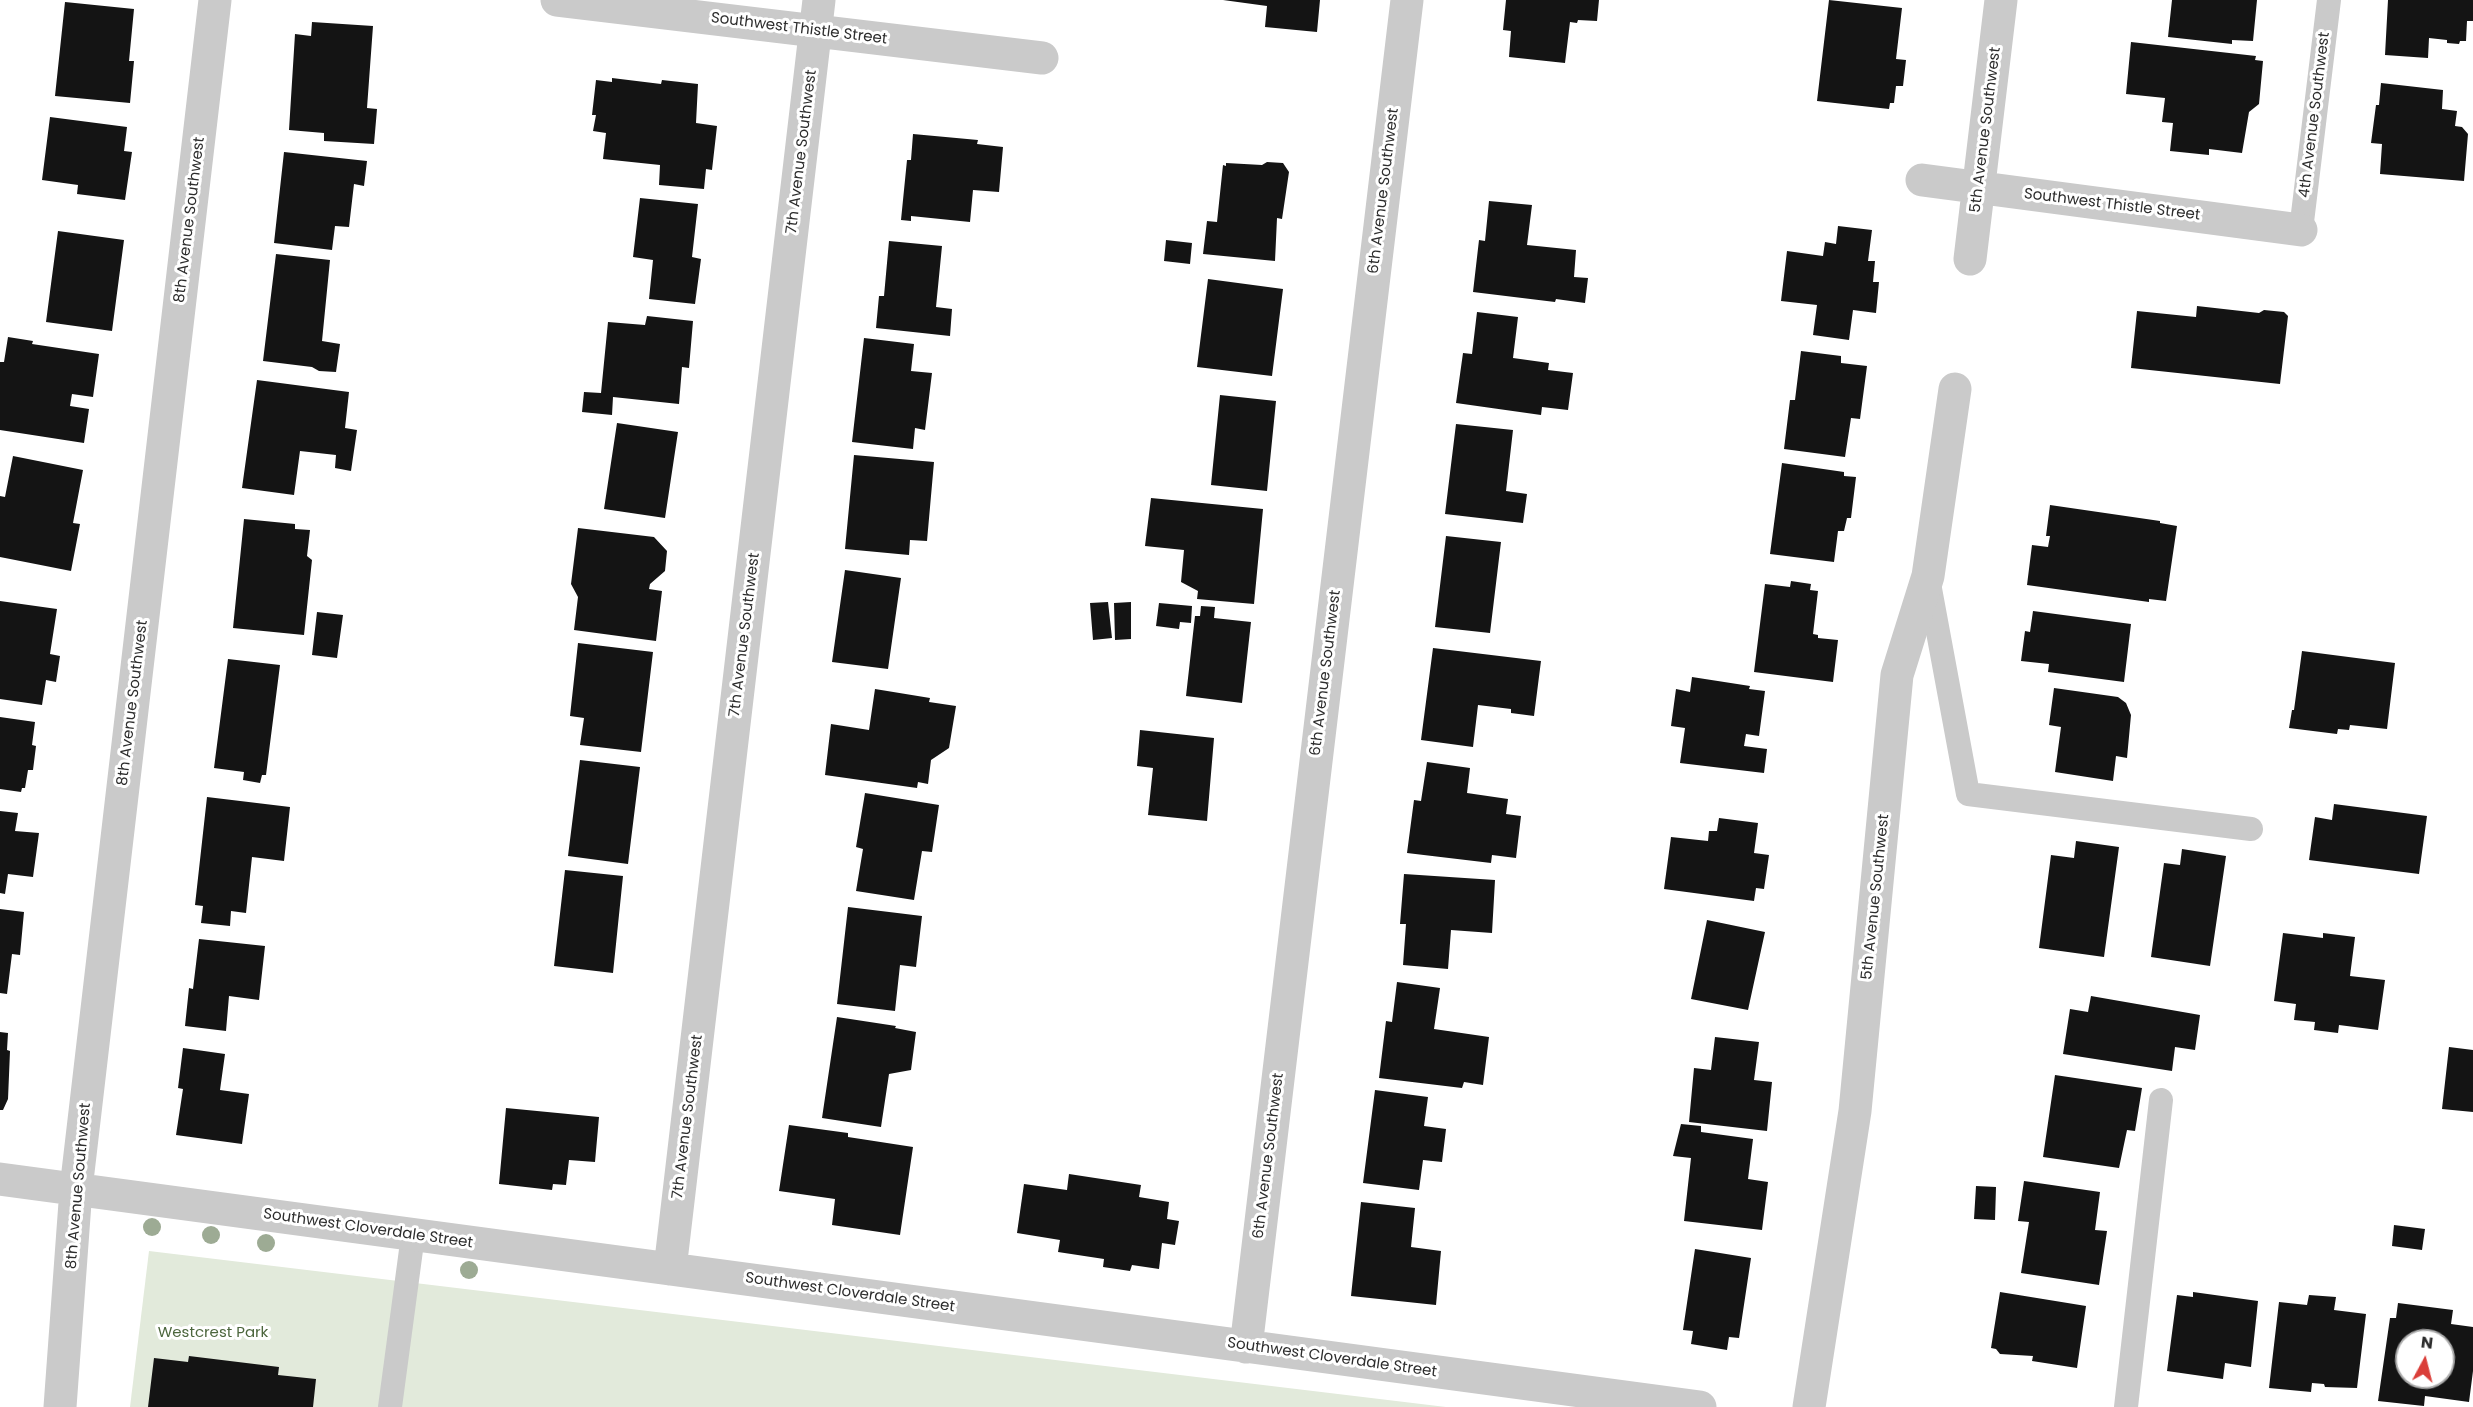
<!DOCTYPE html>
<html>
<head>
<meta charset="utf-8">
<style>
  body { margin:0 }
  #map { position:relative; width:2473px; height:1407px; overflow:hidden; background:#fff; font-family:Poppins,sans-serif }
  canvas { display:block }
  .north { position:absolute; left:2395px; top:1329px; width:60px; height:60px; box-sizing:border-box; background:#fff; border:2px solid #ababab; border-radius:50%; rotate:7deg; font-size:16px; font-weight:700; line-height:24px; text-align:center; color:#2d2d2d }
  .north::after { content:''; display:block; margin:auto; width:21px; height:27px; background:#da3e39; clip-path:polygon(50% 0,100% 100%,50% 72%,0 100%) }
</style>
</head>
<body>
<div id="map">
<canvas width="2473" height="1407"></canvas>
<div class="north">N</div>
</div>
<script>
const ctx = document.querySelector('canvas').getContext('2d');
ctx.lineJoin = 'round';
function paint(path, color) {
  ctx.fillStyle = color;
  ctx.fill(path, 'evenodd');
}
function poly(rows) {
  const path = new Path2D();
  for (const r of rows) {
    path.moveTo(r[0], r[1]);
    for (let i = 2; i < r.length; i += 2) path.lineTo(r[i], r[i + 1]);
  }
  return path;
}
function stroke(path, color, width, dash) {
  ctx.strokeStyle = color;
  ctx.lineWidth = width;
  ctx.lineCap = dash ? 'butt' : 'round';
  ctx.setLineDash(dash || []);
  ctx.stroke(path);
}
function label(font, color, halo, rows, align = 'center') {
  ctx.font = font + ' Poppins,sans-serif';
  ctx.lineWidth = 6;
  ctx.setLineDash([]);
  ctx.textBaseline = 'middle';
  ctx.strokeStyle = halo;
  ctx.fillStyle = color;
  for (const [text, x, y, turn = 0] of rows) {
    ctx.save();
    ctx.translate(x, y);
    ctx.rotate((+turn || 0) * Math.PI / 180);
    ctx.textAlign = isNaN(turn) ? turn : align;
    if (halo) ctx.strokeText(text, 0, 0);
    ctx.fillText(text, 0, 0);
    ctx.restore();
  }
}
paint(poly([
  [149,1251,1446,1407,130,1407]
]), '#e2eadb');
paint(poly([
  [1223,0,1320,0,1317,32,1265,27,1267,6],
  [1506,0,1599,0,1597,21,1578,20,1577,23,1570,22,1565,63,1509,57,1511,31,1503,30],
  [1829,0,1902,8,1896,59,1906,60,1903,86,1896,86,1894,103,1890,103,1889,109,1817,101],
  [2172,0,2257,0,2253,41,2232,40,2232,44,2168,37],
  [2388,0,2473,0,2473,21,2467,21,2466,41,2460,41,2459,44,2447,43,2447,40,2429,38,2428,58,2385,55],
  [65,2,134,9,129,61,134,61,130,103,55,96],
  [312,22,373,26,367,108,377,109,374,144,324,141,324,133,289,130,295,34,311,36],
  [2131,42,2256,56,2255,60,2263,61,2259,104,2249,112,2242,153,2209,149,2209,155,2170,151,2173,123,2162,122,2165,98,2126,94],
  [612,78,661,84,662,80,698,84,696,123,717,126,712,170,706,169,704,189,659,185,660,165,603,159,606,133,593,131,596,115,592,115,596,80,612,82],
  [2381,83,2443,90,2442,109,2457,111,2455,126,2462,127,2468,134,2464,181,2380,174,2382,144,2371,143,2376,105,2379,105],
  [50,117,127,127,124,151,132,152,125,200,77,194,78,185,42,180],
  [913,134,978,140,977,144,1003,147,999,192,973,190,970,222,911,216,911,221,901,220,907,160,911,160],
  [284,152,367,161,364,186,354,184,349,227,335,226,332,250,274,243],
  [1267,162,1283,163,1289,172,1282,219,1277,218,1275,261,1203,254,1207,221,1217,222,1223,165,1226,166,1226,163,1262,165],
  [640,198,698,204,692,257,701,259,695,304,649,299,653,260,633,257],
  [1489,201,1532,205,1527,245,1576,250,1574,277,1588,278,1585,303,1556,299,1555,302,1473,292,1479,240,1485,241],
  [1838,226,1872,230,1868,261,1875,261,1873,282,1879,282,1876,313,1853,310,1849,340,1813,335,1817,305,1781,301,1787,251,1823,256,1825,242,1836,244],
  [58,231,124,240,112,331,46,322],
  [1166,240,1192,243,1190,264,1164,261],
  [889,241,942,246,936,307,952,309,950,336,876,328,879,296,884,296],
  [276,254,330,260,322,341,340,344,336,372,319,371,312,367,263,361],
  [1208,279,1283,289,1272,376,1197,367],
  [2197,306,2259,313,2264,310,2284,312,2288,316,2280,384,2131,368,2137,311,2196,317],
  [1477,312,1518,317,1513,358,1549,363,1548,370,1573,373,1568,410,1542,407,1541,415,1456,403,1463,353,1472,354],
  [647,316,693,321,689,368,682,367,679,404,613,397,612,415,582,412,584,392,601,393,608,322,645,325],
  [8,337,33,341,32,344,99,354,93,397,72,394,70,406,89,409,84,443,0,430,0,362,4,362],
  [864,338,914,344,911,371,932,373,925,430,915,428,913,449,852,442],
  [1801,351,1841,356,1841,363,1867,366,1860,419,1851,418,1845,457,1784,449,1790,400,1795,400],
  [257,380,349,392,345,428,357,430,351,471,335,468,336,455,300,451,294,495,242,488],
  [1220,395,1276,401,1267,491,1211,485],
  [617,423,678,432,665,518,604,509],
  [1456,424,1513,430,1506,491,1527,494,1523,523,1445,514],
  [854,455,934,462,927,541,910,540,909,555,845,549],
  [13,456,83,470,73,523,80,524,71,571,0,557,0,496,5,497],
  [1782,463,1844,472,1844,476,1856,477,1851,518,1847,518,1844,531,1838,531,1834,562,1770,554],
  [1151,498,1263,509,1254,604,1197,599,1198,591,1181,582,1184,550,1145,546],
  [2050,505,2160,521,2160,523,2177,526,2166,601,2149,599,2149,602,2027,585,2032,545,2048,547,2050,536,2046,536],
  [244,519,295,524,295,529,310,530,307,556,312,560,304,635,233,628],
  [578,528,654,537,667,551,665,571,650,584,649,589,662,591,656,641,574,630,578,597,571,584],
  [1446,536,1501,542,1490,633,1435,627],
  [845,570,901,578,888,669,832,662],
  [1791,581,1811,584,1810,590,1818,591,1813,634,1818,635,1818,638,1838,640,1833,682,1754,672,1765,584,1790,587],
  [0,601,57,609,50,654,60,656,56,682,46,680,42,705,0,699],
  [1108,602,1112,638,1093,640,1090,603],
  [1131,602,1131,639,1115,640,1114,603],
  [1159,603,1192,606,1191,623,1180,622,1179,629,1156,626],
  [1201,606,1215,607,1214,618,1251,622,1242,703,1186,696,1195,616,1200,616],
  [2033,611,2131,624,2124,682,2048,672,2049,664,2021,661,2025,631,2030,632],
  [317,612,343,615,337,658,312,655],
  [578,643,653,652,641,752,580,745,584,718,570,716],
  [1433,648,1541,661,1534,716,1511,713,1511,709,1478,705,1473,747,1421,740],
  [2302,651,2395,663,2387,729,2350,725,2349,730,2338,729,2337,734,2289,728,2292,710,2294,710],
  [228,659,280,665,266,775,262,775,260,783,243,780,244,772,214,768],
  [1692,677,1750,686,1749,689,1765,691,1759,736,1746,734,1744,746,1767,749,1764,773,1680,763,1685,728,1671,726,1676,689,1690,692],
  [2054,688,2118,697,2126,703,2131,715,2127,758,2116,756,2113,781,2055,772,2061,727,2049,725],
  [875,689,930,698,929,702,956,706,949,748,931,760,928,784,918,782,917,788,825,775,831,724,869,730],
  [0,717,35,722,32,745,36,746,33,770,28,770,25,788,22,788,21,792,0,789],
  [1140,730,1214,738,1207,821,1148,815,1153,768,1137,766],
  [580,760,640,767,628,864,568,856],
  [1427,762,1470,768,1467,793,1508,799,1506,814,1521,816,1516,858,1492,855,1491,863,1407,853,1414,800,1421,801],
  [865,793,939,805,932,852,922,851,914,900,856,891,863,849,856,847],
  [207,797,290,807,284,861,252,857,246,913,231,911,230,926,201,923,203,906,195,905],
  [2334,804,2427,816,2419,874,2309,860,2315,817,2332,820],
  [0,811,18,813,15,831,39,833,33,877,8,874,5,894,0,893],
  [1719,818,1758,823,1754,853,1769,855,1764,889,1756,888,1754,901,1664,889,1671,837,1708,841,1709,831,1717,831],
  [2076,841,2119,847,2104,957,2039,948,2051,855,2074,858],
  [2182,849,2226,856,2210,966,2151,957,2164,863,2180,865],
  [565,870,623,876,613,973,554,966],
  [1404,874,1495,880,1492,933,1451,930,1448,969,1403,965,1406,924,1400,924],
  [848,907,922,916,916,967,900,965,895,1011,837,1004],
  [0,909,24,912,20,955,12,954,7,994,0,993],
  [1707,920,1765,932,1748,1010,1691,999],
  [2283,933,2323,938,2323,933,2355,937,2350,976,2385,980,2378,1030,2339,1025,2338,1033,2314,1030,2315,1022,2294,1020,2296,1004,2274,1001],
  [199,939,265,946,259,1000,229,996,226,1031,185,1026,189,988,193,989],
  [1397,982,1440,988,1434,1029,1489,1037,1483,1085,1464,1082,1462,1088,1379,1078,1386,1021,1392,1022],
  [2091,996,2200,1015,2195,1050,2175,1047,2172,1071,2063,1054,2070,1009,2088,1012],
  [837,1017,896,1026,895,1028,916,1032,911,1070,889,1074,881,1127,822,1118],
  [0,1032,8,1033,7,1050,10,1051,8,1099,3,1110,0,1110],
  [1715,1037,1759,1042,1754,1080,1772,1082,1767,1131,1689,1122,1694,1068,1711,1070],
  [2449,1047,2473,1050,2473,1112,2442,1109],
  [183,1048,225,1054,220,1090,249,1094,242,1144,176,1135,183,1089,178,1088],
  [2055,1075,2142,1088,2135,1131,2127,1130,2119,1168,2043,1157],
  [1375,1090,1428,1097,1424,1126,1446,1129,1442,1162,1423,1160,1419,1190,1363,1183],
  [506,1108,599,1117,595,1162,569,1160,566,1185,553,1184,552,1190,499,1184],
  [1681,1124,1701,1126,1701,1132,1753,1139,1748,1179,1768,1182,1762,1230,1684,1221,1691,1158,1673,1156],
  [789,1125,848,1133,848,1137,913,1147,900,1235,832,1225,835,1199,779,1191],
  [1069,1174,1141,1185,1139,1197,1169,1202,1167,1219,1179,1221,1175,1245,1162,1243,1159,1269,1132,1265,1130,1271,1103,1267,1104,1259,1058,1252,1060,1240,1017,1233,1024,1184,1067,1190],
  [2024,1181,2100,1192,2095,1230,2107,1231,2099,1285,2021,1273,2029,1222,2018,1221],
  [1976,1186,1996,1187,1995,1220,1974,1219],
  [1361,1202,1415,1208,1411,1247,1441,1251,1436,1305,1351,1296],
  [2394,1225,2425,1229,2422,1250,2392,1246],
  [1695,1249,1751,1258,1739,1338,1729,1337,1727,1350,1691,1344,1693,1331,1683,1330],
  [2000,1292,2086,1306,2077,1368,2032,1361,2033,1356,2000,1354,1996,1349,1991,1348],
  [2193,1292,2258,1301,2251,1367,2225,1363,2223,1379,2167,1371,2177,1295,2193,1297],
  [2309,1295,2336,1297,2334,1310,2366,1314,2357,1388,2325,1387,2324,1384,2312,1383,2311,1392,2269,1388,2279,1302,2307,1305],
  [2398,1303,2453,1310,2451,1324,2473,1327,2473,1371,2469,1402,2425,1396,2424,1406,2378,1401,2390,1318,2396,1318],
  [2407,1341,2443,1341,2443,1377,2407,1377],
  [189,1356,279,1367,278,1375,316,1379,313,1407,148,1407,154,1358,188,1362]
]), '#141414');
stroke(poly([
  [2301,230,2329,0],
  [1928,578,1968,794,2251,829],
  [390,1407,413,1235],
  [2126,1407,2161,1100]
]), '#cacaca', 24);
stroke(poly([
  [557,0,1042,58],
  [1922,180,2301,230],
  [1970,259,2001,0],
  [0,1179,1700,1407],
  [670,1269,819,0],
  [1246,1347,1407,0],
  [60,1407,76,1189,215,0],
  [1809,1407,1855,1111,1897,675,1928,576,1955,389]
]), '#cacaca', 33);
ctx.fillStyle = '#9dab94';
for (const [x, y] of [
  [152,1227],
  [211,1235],
  [266,1243],
  [469,1270]
]) {
  ctx.beginPath();
  ctx.arc(x, y, 9, 0, 2 * Math.PI);
  ctx.fill();
}
label('15px', '#2d2d2d', '#fff', [
  ["Southwest Thistle Street",799,29,7],
  ["4th Avenue Southwest",2315,115,-83],
  ["5th Avenue Southwest",1986,130,-83],
  ["7th Avenue Southwest",802,152,-83],
  ["6th Avenue Southwest",1384,191,-83],
  ["Southwest Thistle Street",2112,205,7],
  ["8th Avenue Southwest",190,220,-83],
  ["7th Avenue Southwest",745,635,-83],
  ["6th Avenue Southwest",1326,673,-83],
  ["8th Avenue Southwest",133,703,-83],
  ["5th Avenue Southwest",1876,897,-84],
  ["7th Avenue Southwest",688,1117,-83],
  ["6th Avenue Southwest",1269,1156,-83],
  ["8th Avenue Southwest",79,1186,-85],
  ["Southwest Cloverdale Street",368,1229,8],
  ["Southwest Cloverdale Street",850,1293,8],
  ["Southwest Cloverdale Street",1332,1358,8]
]);
label('15px', '#4c663d', '#fff', [
  ["Westcrest Park",213,1333]
]);
</script>
</body>
</html>
